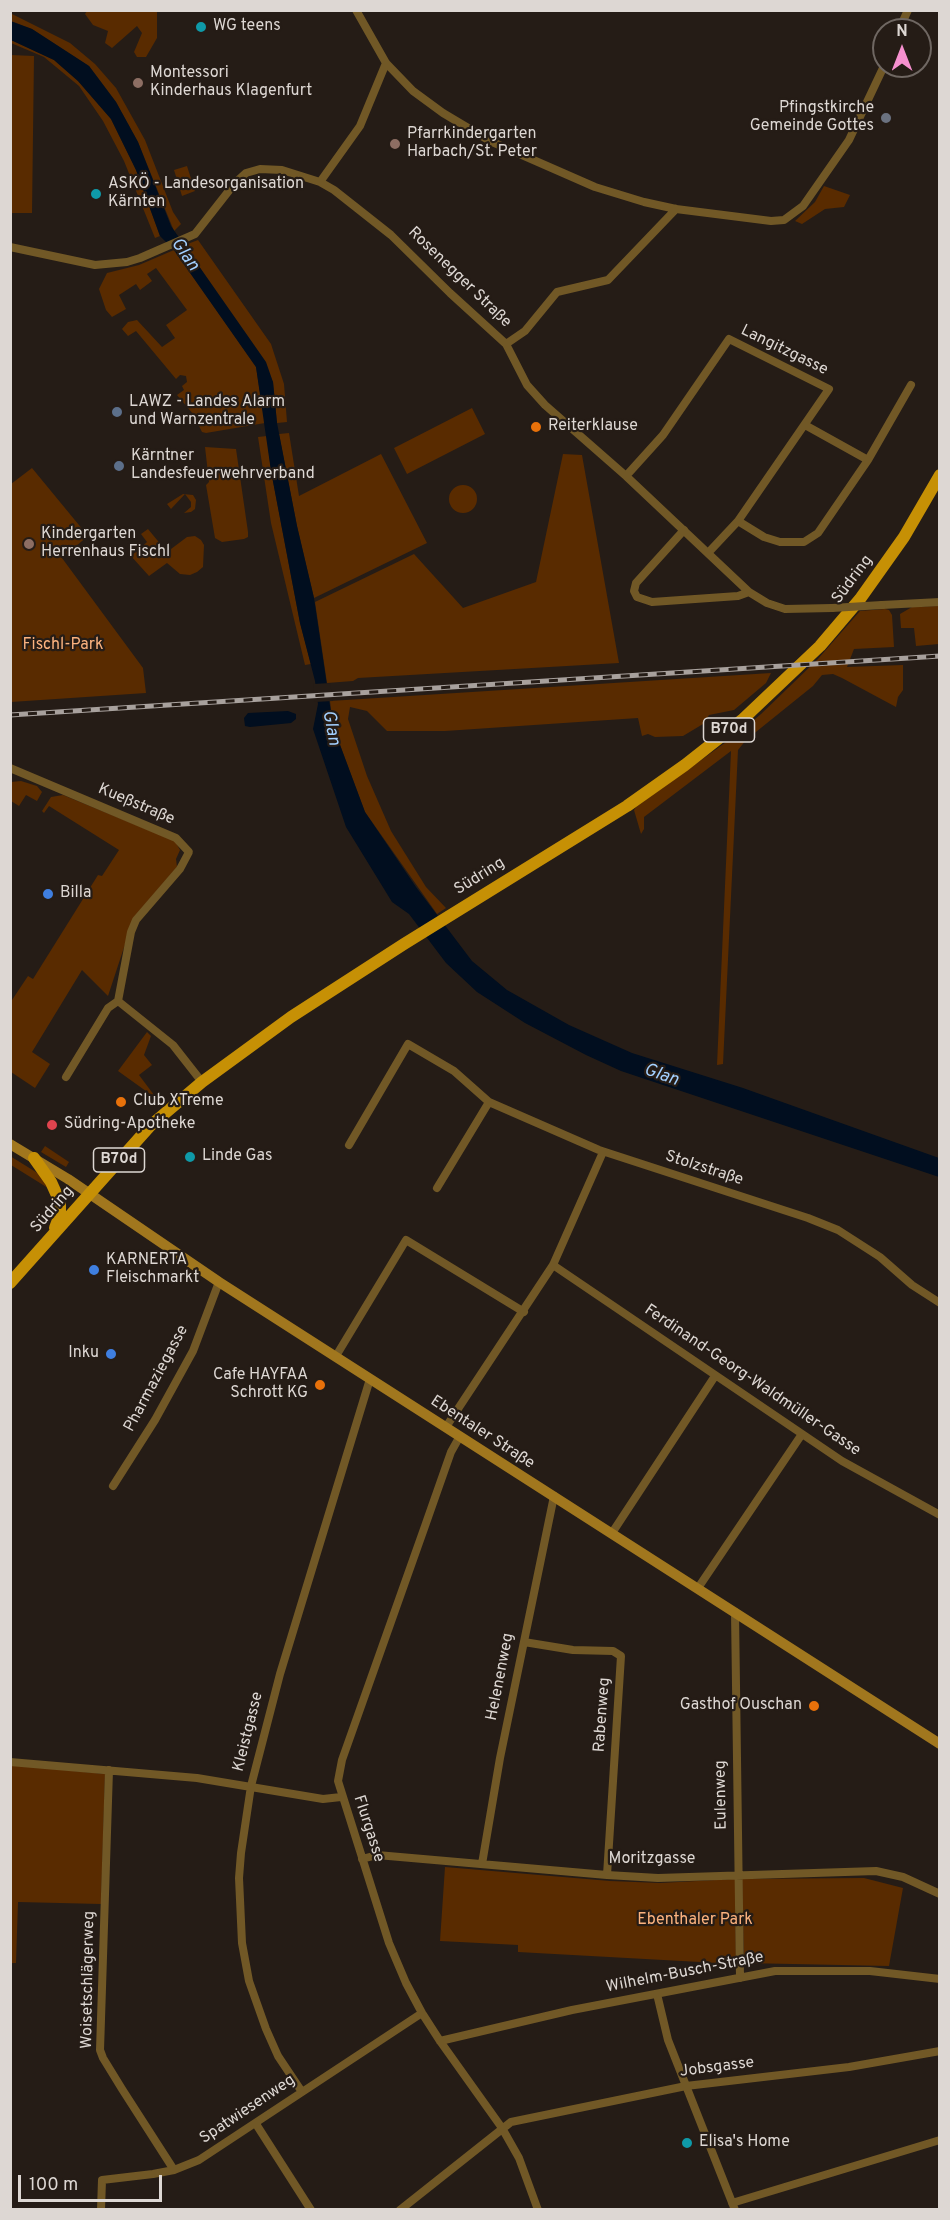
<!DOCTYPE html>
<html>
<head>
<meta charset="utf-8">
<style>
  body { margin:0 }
  #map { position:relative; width:950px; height:2220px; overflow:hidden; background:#251c16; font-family:Overpass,sans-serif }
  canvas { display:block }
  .frame { position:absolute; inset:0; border:12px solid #ddd7d3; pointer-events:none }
  .north { position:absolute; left:872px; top:18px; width:60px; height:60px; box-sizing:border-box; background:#251c16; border:2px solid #6f6762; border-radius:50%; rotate:0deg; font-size:16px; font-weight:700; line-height:24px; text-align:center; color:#ddd7d3 }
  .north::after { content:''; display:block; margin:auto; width:21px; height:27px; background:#f690cf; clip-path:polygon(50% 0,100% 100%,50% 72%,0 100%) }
  .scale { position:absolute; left:18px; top:2175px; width:144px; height:27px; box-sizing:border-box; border:3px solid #ddd7d3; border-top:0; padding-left:8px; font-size:18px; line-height:21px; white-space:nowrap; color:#ddd7d3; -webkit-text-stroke:4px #251c16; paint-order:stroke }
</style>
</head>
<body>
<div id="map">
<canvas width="950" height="2220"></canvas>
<div class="frame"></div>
<div class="north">N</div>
<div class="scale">100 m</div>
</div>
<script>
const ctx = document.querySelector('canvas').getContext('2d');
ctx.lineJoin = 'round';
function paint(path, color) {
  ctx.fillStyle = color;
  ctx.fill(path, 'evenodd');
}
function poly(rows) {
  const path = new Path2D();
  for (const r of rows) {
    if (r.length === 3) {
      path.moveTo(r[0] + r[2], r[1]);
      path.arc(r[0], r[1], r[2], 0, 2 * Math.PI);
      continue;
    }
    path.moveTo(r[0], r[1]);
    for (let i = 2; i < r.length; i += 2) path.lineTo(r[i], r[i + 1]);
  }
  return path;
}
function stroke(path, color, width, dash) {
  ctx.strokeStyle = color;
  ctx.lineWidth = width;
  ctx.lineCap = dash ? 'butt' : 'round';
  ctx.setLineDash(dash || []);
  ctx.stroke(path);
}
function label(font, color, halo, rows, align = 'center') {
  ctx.font = font + ' Overpass,sans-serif';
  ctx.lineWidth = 4.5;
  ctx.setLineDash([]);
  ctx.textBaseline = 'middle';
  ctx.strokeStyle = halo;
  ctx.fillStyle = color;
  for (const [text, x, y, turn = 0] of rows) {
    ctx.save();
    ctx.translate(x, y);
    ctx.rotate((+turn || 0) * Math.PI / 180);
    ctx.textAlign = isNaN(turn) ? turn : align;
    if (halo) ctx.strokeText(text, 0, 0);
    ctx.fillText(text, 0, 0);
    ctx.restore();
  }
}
paint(poly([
  [87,11,157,11,157,38,146,57,137,57,134,52,142,33,137,26,112,48,105,43,108,31,93,25,85,14],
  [10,13,70,43,95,64,116,88,145,140,173,212,181,224,174,231,138,142,116,102,89,66,32,29,11,21],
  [11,40,54,60,78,81,111,119,136,170,160,236,155,238,124,161,103,121,79,86,44,57,11,43],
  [11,55,34,56,32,213,11,213],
  [187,166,195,191,182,196,174,170],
  [824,186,850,195,844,207,825,209,802,224,795,221,815,202],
  [198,240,271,344,284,384,287,422,277,423,273,382,185,245],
  [174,250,256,367,265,423,206,433,202,432,193,414,177,395,184,390,182,386,187,382,186,376,180,375,176,379,136,331,128,336,122,329,128,322,137,320,162,347,175,338,166,325,187,310,156,268,147,274,152,281,140,290,136,284,119,295,126,309,112,317,106,310,99,289,107,273,139,265],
  [472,408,485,434,407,474,394,448],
  [289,433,299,496,381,454,427,543,314,598,297,526,279,434],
  [267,436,271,471,300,623,311,664,305,665,271,523,258,437],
  [205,447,236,449,248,532,248,537,244,539,222,542,215,538,206,485,209,482],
  [563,454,582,455,619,663,358,678,353,681,327,683,315,602,414,554,463,608,536,582],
  [32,468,88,536,62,558,143,668,146,693,11,702,11,484],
  [463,499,14],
  [183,494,193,495,196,500,195,509,191,512,184,513,191,507,191,502,185,494,171,509,167,504],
  [148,529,167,552,187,537,195,536,201,540,204,545,203,567,197,572,190,575,180,574,167,563,149,576,131,556,147,542,141,534],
  [939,606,939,644,916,646,914,628,901,628,900,614,912,607],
  [885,609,889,610,892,615,894,647,854,649,847,667,903,665,903,690,898,697,896,707,842,678,833,674,822,675,813,686,746,740,738,750,723,1064,717,1065,731,751,644,817,644,829,641,834,634,810,636,807,740,732,761,714,817,660,860,611],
  [771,673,766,683,734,710,709,715,703,724,683,736,655,737,648,734,642,736,638,718,445,731,387,731,367,711,350,707,348,719,367,776,391,831,426,887,446,908,437,914,365,812,333,726,330,701],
  [21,781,37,786,42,792,37,801,26,795,19,806,11,801,11,782],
  [63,795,175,841,180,850,176,859,177,867,134,917,108,996,82,970,32,1052,50,1064,35,1088,11,1072,10,1003,28,976,33,979,98,875,102,876,119,850,49,806,44,813,42,811,51,797],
  [147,1032,151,1036,144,1055,152,1065,139,1075,157,1099,118,1071],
  [45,1146,69,1162,66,1167,41,1152],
  [10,1156,44,1177,48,1188,11,1165],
  [11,1765,105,1774,101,1904,18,1902,16,1963,11,1963],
  [445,1867,610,1881,660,1883,735,1879,736,1964,518,1952,518,1945,440,1941],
  [864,1878,903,1888,889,1966,744,1963,742,1879]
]), '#592b00');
paint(poly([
  [10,21,32,29,89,66,116,102,138,142,171,226,266,362,273,382,277,423,297,526,314,598,333,726,365,812,416,887,472,961,507,990,569,1025,632,1053,743,1088,939,1158,939,1177,621,1071,586,1055,525,1023,477,992,446,963,409,914,392,902,346,827,313,729,318,704,315,681,300,623,271,471,256,367,174,250,160,236,136,170,111,119,78,81,54,60,11,40],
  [288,711,296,714,296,719,291,723,250,727,245,726,244,718,248,713]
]), '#010e1f');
paint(poly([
  [330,683,333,701,315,702,313,684]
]), '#251c16');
stroke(poly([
  [356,10,386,63,413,91,443,113,490,141,595,187,644,202,676,209,771,221,784,220,803,206,849,140,884,66],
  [899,30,908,10],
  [320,182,360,126,386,63],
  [10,247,95,265,127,262,140,258,195,234,235,183,246,173,260,169,282,170,320,182,334,190,391,235,450,293,506,344,527,385,545,405,626,476,749,592,767,603,785,609,832,608],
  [506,344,525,331,557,292,608,280,676,209],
  [868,460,911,385],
  [626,476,663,435,729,339,829,389,738,521,708,553],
  [738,521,764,537,780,542,804,542,818,533,868,460,805,425],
  [684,530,636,583,634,591,637,597,652,602,738,596,749,592],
  [882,605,940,602],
  [10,768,176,838,189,852,180,869,136,920,131,932,118,1001,173,1045,202,1082],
  [66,1077,108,1008,118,1001],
  [349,1145,408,1044,454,1071,489,1102,599,1150,808,1218,838,1230,880,1257,912,1285,940,1303],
  [437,1188,489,1102],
  [553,1265,842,1461,940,1515],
  [336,1356,406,1240,524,1312],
  [446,1427,553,1265,603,1152],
  [460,1436,451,1452,425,1526,342,1760,338,1781,389,1943,406,1983,422,2013,440,2041,502,2128,519,2158,538,2210],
  [113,1486,155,1420,193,1351,219,1282],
  [612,1533,715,1376],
  [698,1588,802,1434],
  [735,1612,740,1978],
  [524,1642,573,1650,613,1651,621,1656,607,1875],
  [10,1762,197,1778,323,1799,341,1797],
  [109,1770,100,2050,103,2058,122,2089,174,2170],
  [362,1859,377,1855,607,1875,658,1878,876,1871,903,1877,940,1894],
  [482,1864,500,1758,554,1496],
  [657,1994,668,2040,735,2210],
  [440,2041,572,2010,775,1971,870,1971,940,1979],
  [302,2092,278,2056,266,2029,249,1981,242,1943,239,1878,241,1853,251,1786,280,1674,370,1379],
  [256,2124,311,2210],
  [732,2203,940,2140],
  [101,2210,102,2180,153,2174,174,2170,199,2160,422,2013],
  [400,2210,511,2122,686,2086,849,2067,940,2051]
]), '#715826', 8);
stroke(poly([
  [10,1144,68,1179,219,1282,940,1744]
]), '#a1771e', 10);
stroke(poly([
  [34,1158,51,1182,60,1202,60,1215,55,1228],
  [10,1283,150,1126,202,1082,291,1017,404,944,627,806,685,765,742,720,820,646,860,599,904,537,940,475]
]), '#c69005', 12);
const rail = poly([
  [10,715,940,656]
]);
stroke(rail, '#a8a19d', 5);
stroke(rail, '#251c16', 3, [9]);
stroke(poly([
  [832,608,882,605]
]), '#715826', 8);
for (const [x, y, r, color] of [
  [201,27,6,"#0f9aa8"],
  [138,83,6,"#8d6e63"],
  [886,118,6,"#6b7280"],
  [395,144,6,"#8d6e63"],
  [96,194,6,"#0f9aa8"],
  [117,412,6,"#5c6f8a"],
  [536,427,6,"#e8710a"],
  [119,466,6,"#5c6f8a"],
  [29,544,6,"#8d6e63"],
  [48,894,6,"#3f7fe0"],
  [121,1102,6,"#e8710a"],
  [52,1125,6,"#e0444e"],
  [190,1157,6,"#0f9aa8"],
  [94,1270,6,"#3f7fe0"],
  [111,1354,6,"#3f7fe0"],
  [320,1385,6,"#e8710a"],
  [814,1706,6,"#e8710a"],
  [687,2143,6,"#0f9aa8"]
]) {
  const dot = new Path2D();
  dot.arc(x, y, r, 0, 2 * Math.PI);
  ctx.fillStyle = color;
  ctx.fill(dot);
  stroke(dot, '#251c16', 2);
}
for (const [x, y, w] of [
  [729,730,51],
  [119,1160,51]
]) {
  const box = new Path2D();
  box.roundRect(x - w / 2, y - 12, w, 24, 4.5);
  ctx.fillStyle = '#251c16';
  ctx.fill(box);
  stroke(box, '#ddd7d3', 1.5);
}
label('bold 15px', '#ddd7d3', null, [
  ["B70d",729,730],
  ["B70d",119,1160]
]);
label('16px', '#ddd7d3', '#251c16', [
  ["WG teens",213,27],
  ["Montessori",150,74],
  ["Kinderhaus Klagenfurt",150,92],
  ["Pfingstkirche",874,109,"right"],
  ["Gemeinde Gottes",874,127,"right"],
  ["Pfarrkindergarten",407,135],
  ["Harbach/St. Peter",407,153],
  ["ASKÖ - Landesorganisation",108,185],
  ["Kärnten",108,203],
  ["LAWZ - Landes Alarm",129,403],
  ["und Warnzentrale",129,421],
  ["Reiterklause",548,427],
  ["Kärntner",131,457],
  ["Landesfeuerwehrverband",131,475],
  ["Kindergarten",41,535],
  ["Herrenhaus Fischl",41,553],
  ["Billa",60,894],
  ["Club XTreme",133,1102],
  ["Südring-Apotheke",64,1125],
  ["Linde Gas",202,1157],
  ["KARNERTA",106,1261],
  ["Fleischmarkt",106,1279],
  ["Inku",99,1354,"right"],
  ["Cafe HAYFAA",308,1376,"right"],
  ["Schrott KG",308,1394,"right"],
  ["Gasthof Ouschan",802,1706,"right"],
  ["Elisa's Home",699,2143]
], 'left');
label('16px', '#ddd7d3', '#251c16', [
  ["Rosenegger Straße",459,278,44],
  ["Langitzgasse",784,351,26],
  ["Südring",853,580,-53],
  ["Kueßstraße",136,805,23],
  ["Südring",480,877,-32],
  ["Stolzstraße",704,1169,18],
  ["Südring",53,1210,-49],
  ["Pharmaziegasse",157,1379,-62],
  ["Ferdinand-Georg-Waldmüller-Gasse",752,1381,34],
  ["Ebentaler Straße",482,1433,33],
  ["Helenenweg",501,1677,-79],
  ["Rabenweg",603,1715,-86],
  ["Kleistgasse",249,1732,-76],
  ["Eulenweg",722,1795,-91],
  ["Flurgasse",368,1829,72],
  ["Moritzgasse",652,1860],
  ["Wilhelm-Busch-Straße",685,1973,-11],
  ["Woisetschlägerweg",89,1980,-89],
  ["Jobsgasse",717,2068,-7],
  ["Spatwiesenweg",248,2110,-34]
]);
label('16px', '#fcb37f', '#251c16', [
  ["Fischl-Park",63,646],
  ["Ebenthaler Park",695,1921]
]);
label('italic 18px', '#a3d0ff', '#251c16', [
  ["Glan",184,255,55],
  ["Glan",330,728,79],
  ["Glan",661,1076,19]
]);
</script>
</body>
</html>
